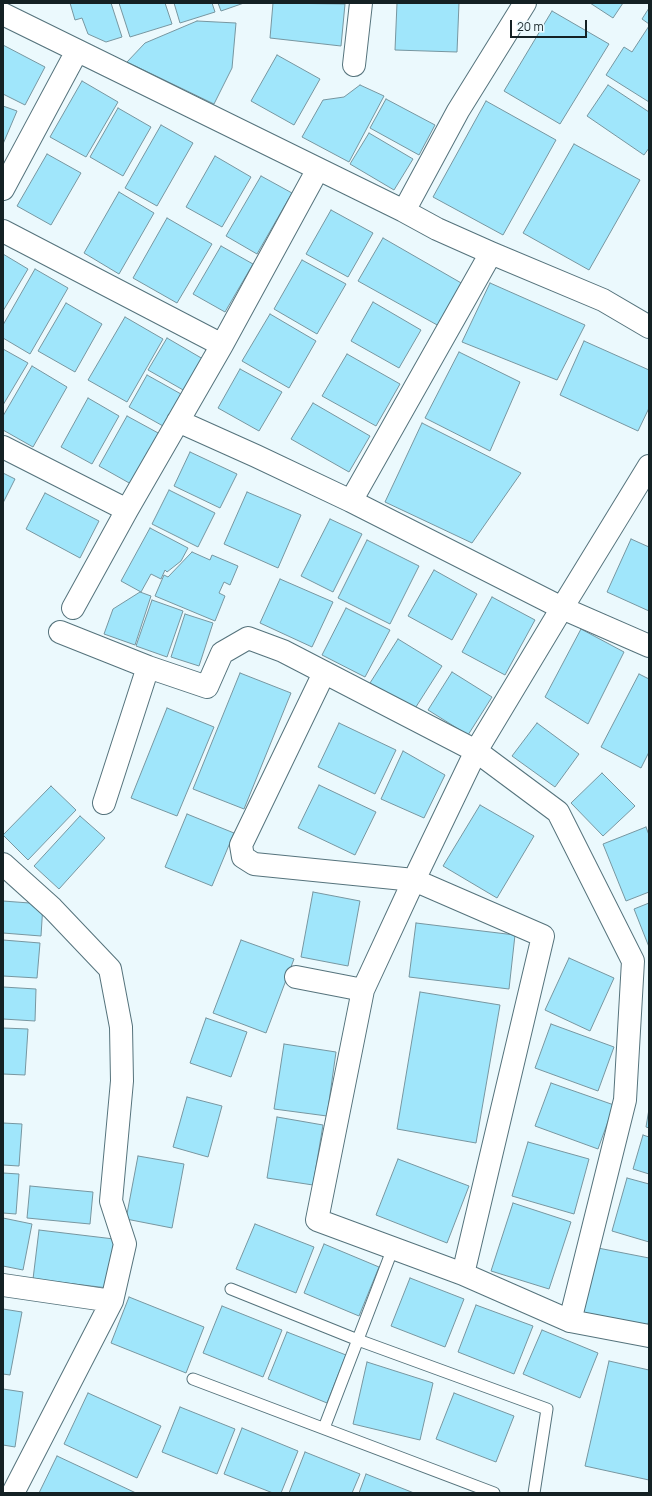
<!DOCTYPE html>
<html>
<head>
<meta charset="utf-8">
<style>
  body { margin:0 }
  #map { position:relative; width:652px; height:1496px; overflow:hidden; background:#ebf9fd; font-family:Manrope,sans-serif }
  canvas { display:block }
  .frame { position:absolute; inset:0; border:4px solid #142124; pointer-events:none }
  .scale { position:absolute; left:510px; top:20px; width:77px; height:18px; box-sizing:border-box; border:2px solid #142124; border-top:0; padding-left:5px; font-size:12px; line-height:14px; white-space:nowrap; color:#142124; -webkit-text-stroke:3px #ebf9fd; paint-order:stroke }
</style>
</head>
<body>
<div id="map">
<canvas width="652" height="1496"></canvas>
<div class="frame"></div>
<div class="scale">20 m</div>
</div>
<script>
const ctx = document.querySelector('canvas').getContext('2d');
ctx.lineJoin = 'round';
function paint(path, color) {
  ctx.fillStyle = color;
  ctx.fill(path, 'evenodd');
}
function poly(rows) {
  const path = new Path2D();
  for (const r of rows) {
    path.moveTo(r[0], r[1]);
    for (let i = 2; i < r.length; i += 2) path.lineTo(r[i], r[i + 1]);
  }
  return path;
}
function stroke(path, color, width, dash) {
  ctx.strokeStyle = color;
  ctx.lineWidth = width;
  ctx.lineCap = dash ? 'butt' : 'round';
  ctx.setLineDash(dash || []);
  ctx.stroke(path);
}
const building = poly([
  [70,3,111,3,122,37,106,42,88,34,82,18,75,20,70,3],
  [119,3,165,3,172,24,130,37,119,3],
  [174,3,212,3,215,12,180,23,174,3],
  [218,3,244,3,221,11,218,3],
  [273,3,345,4,341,46,270,38,273,3],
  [397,3,459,3,457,52,395,50,397,3],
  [590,3,623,3,613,18,590,3],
  [649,8,649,24,642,19,649,8],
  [552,11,609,44,560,124,504,91,552,11],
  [197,21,236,23,232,68,214,104,127,62,145,43,197,21],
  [649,26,649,102,606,75,624,47,632,52,649,26],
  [3,45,45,67,25,105,3,94,3,45],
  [277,55,320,79,294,125,251,101,277,55],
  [82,81,118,102,86,157,50,137,82,81],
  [360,85,384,96,349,162,302,137,323,100,344,97,360,85],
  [608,85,649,112,649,148,644,155,587,116,608,85],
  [386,99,435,125,419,155,370,128,386,99],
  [486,101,556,140,503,235,433,197,486,101],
  [3,106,17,111,3,144,3,106],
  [118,108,151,127,123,176,90,157,118,108],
  [161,125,193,143,157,206,125,188,161,125],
  [369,133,413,159,394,190,350,164,369,133],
  [574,144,640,180,589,270,523,233,574,144],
  [47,154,81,173,51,225,17,206,47,154],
  [215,156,251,177,222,227,186,207,215,156],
  [261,176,292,193,257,254,226,236,261,176],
  [119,192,154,213,119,274,84,253,119,192],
  [331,210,373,233,348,277,306,254,331,210],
  [167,218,212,244,177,303,133,278,167,218],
  [383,238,463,284,439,326,358,281,383,238],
  [221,246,253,264,225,312,193,294,221,246],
  [3,254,28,269,3,311,3,254],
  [302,260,346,284,317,334,274,309,302,260],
  [35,269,68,288,30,354,3,338,3,325,35,269],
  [490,283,585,325,557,380,462,342,490,283],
  [373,302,421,330,399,368,351,341,373,302],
  [66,303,102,324,75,372,38,351,66,303],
  [270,314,316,341,289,388,242,361,270,314],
  [125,317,163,339,127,402,88,380,125,317],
  [167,338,203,359,185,391,148,370,167,338],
  [584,341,649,370,649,408,638,431,560,395,584,341],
  [3,349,28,363,3,405,3,349],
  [459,352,520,382,490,451,425,418,459,352],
  [347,354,400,384,376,426,322,396,347,354],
  [32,366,67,387,33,447,3,430,3,416,32,366],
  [240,369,282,392,259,431,218,408,240,369],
  [147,375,181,394,163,426,129,407,147,375],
  [88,398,119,416,92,464,61,447,88,398],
  [313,403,370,436,349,472,291,439,313,403],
  [127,416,160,434,131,484,99,466,127,416],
  [422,423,521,473,472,543,385,502,422,423],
  [190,452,237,474,220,508,174,486,190,452],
  [3,473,15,479,3,503,3,473],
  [169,490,215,513,198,547,152,524,169,490],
  [247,492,301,515,278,568,224,544,247,492],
  [45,493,99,521,80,558,26,529,45,493],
  [330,519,362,534,333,592,301,576,330,519],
  [150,528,188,548,181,561,167,572,165,570,161,579,151,574,141,592,121,581,150,528],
  [631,539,649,547,649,611,607,592,631,539],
  [367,540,419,566,390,624,338,598,367,540],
  [192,552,210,560,212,555,238,566,230,585,224,582,219,593,225,596,215,621,155,596,164,575,168,577,192,552],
  [434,570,477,594,452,640,408,616,434,570],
  [280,579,333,602,312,647,260,623,280,579],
  [140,592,151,596,135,645,104,634,113,609,140,592],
  [492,597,535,620,505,675,462,652,492,597],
  [152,600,183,611,167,657,136,646,152,600],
  [346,608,390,630,365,677,322,655,346,608],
  [185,614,213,623,199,666,171,657,185,614],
  [581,629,624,652,588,724,545,697,581,629],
  [398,639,442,666,414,710,370,683,398,639],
  [452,672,492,697,468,735,428,710,452,672],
  [240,673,291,693,244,809,193,789,240,673],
  [639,674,649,679,649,752,641,768,601,747,639,674],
  [167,708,214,727,177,816,131,798,167,708],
  [339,723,396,750,375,794,318,767,339,723],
  [537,723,579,754,555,787,512,756,537,723],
  [403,751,445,775,424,818,381,799,403,751],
  [602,773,635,806,603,836,571,803,602,773],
  [319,785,376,812,355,855,298,828,319,785],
  [51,786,76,810,28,860,3,835,51,786],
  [480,805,534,836,497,898,443,866,480,805],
  [187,814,234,833,212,886,165,867,187,814],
  [80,816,105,838,59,889,34,866,80,816],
  [646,827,649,835,649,892,626,901,603,844,646,827],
  [313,892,360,901,348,966,301,957,313,892],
  [3,901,43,904,41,936,3,933,3,901],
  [649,903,649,947,634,909,649,903],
  [416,923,515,935,509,989,409,977,416,923],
  [3,940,40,943,37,978,3,976,3,940],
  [241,940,294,959,266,1033,213,1013,241,940],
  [569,958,614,978,590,1031,545,1010,569,958],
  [3,987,36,989,35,1021,3,1019,3,987],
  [420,992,500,1005,476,1143,397,1129,420,992],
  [206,1018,247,1032,231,1077,190,1063,206,1018],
  [551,1024,614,1047,598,1091,535,1068,551,1024],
  [3,1028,28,1029,25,1075,3,1074,3,1028],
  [284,1044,336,1052,327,1116,274,1109,284,1044],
  [551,1083,614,1105,598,1149,535,1126,551,1083],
  [187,1097,222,1106,208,1157,173,1147,187,1097],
  [649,1109,649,1128,646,1127,649,1109],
  [277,1117,323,1125,313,1185,267,1178,277,1117],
  [3,1123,22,1124,19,1166,3,1165,3,1123],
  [643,1135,649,1137,649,1174,633,1169,643,1135],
  [528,1142,589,1159,574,1214,512,1196,528,1142],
  [138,1156,184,1164,172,1228,126,1219,138,1156],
  [398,1159,469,1186,447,1243,376,1215,398,1159],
  [3,1173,19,1174,16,1214,3,1213,3,1173],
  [627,1178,649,1184,649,1242,612,1231,627,1178],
  [30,1186,93,1192,90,1224,27,1218,30,1186],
  [513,1203,571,1222,549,1289,491,1271,513,1203],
  [3,1218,32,1224,23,1270,3,1266,3,1218],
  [255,1224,314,1247,296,1293,236,1269,255,1224],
  [39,1230,114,1239,108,1288,33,1279,39,1230],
  [324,1244,379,1267,359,1316,304,1293,324,1244],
  [598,1248,649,1258,649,1319,647,1329,583,1313,598,1248],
  [410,1278,464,1299,445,1347,391,1326,410,1278],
  [129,1297,204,1327,186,1373,111,1343,129,1297],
  [476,1305,533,1326,514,1374,458,1352,476,1305],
  [222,1306,282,1330,263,1377,203,1353,222,1306],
  [3,1309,22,1312,10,1375,3,1374,3,1309],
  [542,1330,598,1353,580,1398,523,1374,542,1330],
  [287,1332,346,1355,327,1403,268,1379,287,1332],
  [609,1361,649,1370,649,1480,585,1466,609,1361],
  [367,1362,433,1383,420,1440,353,1424,367,1362],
  [3,1389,23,1392,15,1447,3,1445,3,1389],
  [88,1393,161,1426,137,1478,64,1444,88,1393],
  [454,1393,514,1416,496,1462,436,1439,454,1393],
  [180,1407,235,1429,217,1474,162,1452,180,1407],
  [242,1428,298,1451,281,1493,273,1493,224,1474,242,1428],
  [305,1452,360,1474,352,1493,289,1493,305,1452],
  [57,1456,136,1493,39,1493,57,1456],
  [366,1474,414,1493,359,1493,366,1474]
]);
paint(building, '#a0e6fb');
stroke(building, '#7796a0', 1);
const service = poly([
  [231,1289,358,1340,547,1409,534,1493],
  [193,1379,494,1493],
  [324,1428,393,1248]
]);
const minor = poly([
  [3,14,404,211,437,229,491,253,603,300,649,327],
  [354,65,361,3],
  [3,189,77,51],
  [404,211,458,111,525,3],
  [3,231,222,345],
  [178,421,256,456,351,501,562,608,649,646],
  [3,447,127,510],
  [649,466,562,608,476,751,414,880,363,990,317,1220,463,1274,570,1321,649,1336],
  [351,501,491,253],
  [73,608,127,510,222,345,318,169],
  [60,632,148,667,207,687,222,653,248,638,283,651,476,751,558,812,633,961,625,1100,570,1321],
  [324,673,241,845,243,857,254,864,414,880,543,936,463,1274],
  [104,803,148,667],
  [3,864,52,908,110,969,121,1027,122,1081,111,1201,125,1244,112,1301,13,1493],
  [296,977,363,990],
  [3,1285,112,1301]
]);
stroke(service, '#55737c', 13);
stroke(minor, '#55737c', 24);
stroke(service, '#fff', 11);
stroke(minor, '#fff', 22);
</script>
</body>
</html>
